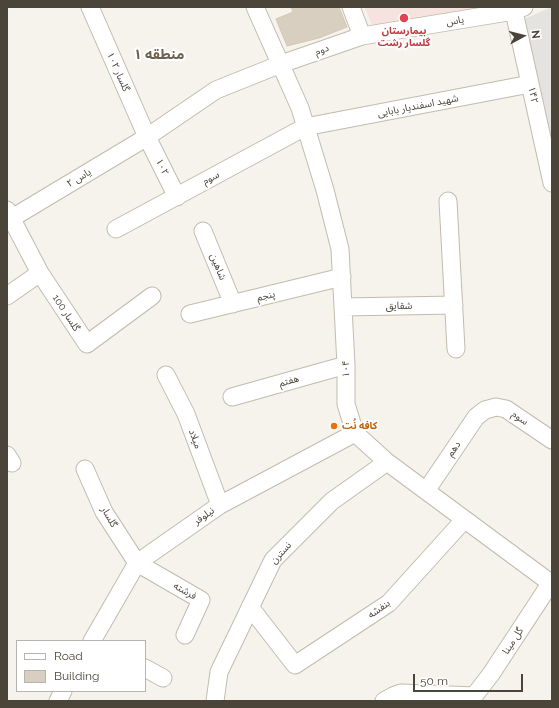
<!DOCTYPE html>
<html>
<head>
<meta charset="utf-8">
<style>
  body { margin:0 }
  #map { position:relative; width:559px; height:708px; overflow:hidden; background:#f6f3ec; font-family:Raleway,sans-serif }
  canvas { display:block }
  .frame { position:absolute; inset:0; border:8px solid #4b4439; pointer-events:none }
  .legend { position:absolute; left:16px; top:640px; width:130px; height:52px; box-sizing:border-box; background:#fff; border:1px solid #b7b4b0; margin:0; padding:5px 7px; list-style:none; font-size:12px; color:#4b4439 }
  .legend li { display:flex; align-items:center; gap:8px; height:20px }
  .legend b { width:20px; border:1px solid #b7b4b0 }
  .north { position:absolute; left:503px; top:16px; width:40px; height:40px; -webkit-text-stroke:3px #fff; paint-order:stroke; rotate:83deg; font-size:11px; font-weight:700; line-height:16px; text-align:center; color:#4b4439 }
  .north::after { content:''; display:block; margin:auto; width:14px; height:18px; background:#4b4439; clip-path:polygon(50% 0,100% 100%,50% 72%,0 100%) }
  .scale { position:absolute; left:413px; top:674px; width:110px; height:18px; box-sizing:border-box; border:2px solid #4b4439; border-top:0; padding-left:5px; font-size:12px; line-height:14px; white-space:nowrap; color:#4b4439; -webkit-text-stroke:3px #fff; paint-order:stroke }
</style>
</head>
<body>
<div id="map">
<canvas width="559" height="708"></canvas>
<div class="frame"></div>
<ul class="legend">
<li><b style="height:5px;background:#fff"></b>Road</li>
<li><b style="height:11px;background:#d8cfc1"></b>Building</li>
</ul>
<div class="north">N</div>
<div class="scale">50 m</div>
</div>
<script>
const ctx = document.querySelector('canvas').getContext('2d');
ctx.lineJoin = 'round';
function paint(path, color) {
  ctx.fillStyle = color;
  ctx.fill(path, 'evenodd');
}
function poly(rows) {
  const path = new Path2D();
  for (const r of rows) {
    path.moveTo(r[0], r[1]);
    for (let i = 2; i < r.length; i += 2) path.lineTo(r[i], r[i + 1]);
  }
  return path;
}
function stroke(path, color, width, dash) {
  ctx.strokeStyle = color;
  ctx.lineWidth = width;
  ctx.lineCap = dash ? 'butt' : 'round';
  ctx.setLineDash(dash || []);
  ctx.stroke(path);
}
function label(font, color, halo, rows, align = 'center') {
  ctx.font = font + ' Raleway,"Noto Sans Arabic",sans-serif';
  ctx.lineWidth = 4;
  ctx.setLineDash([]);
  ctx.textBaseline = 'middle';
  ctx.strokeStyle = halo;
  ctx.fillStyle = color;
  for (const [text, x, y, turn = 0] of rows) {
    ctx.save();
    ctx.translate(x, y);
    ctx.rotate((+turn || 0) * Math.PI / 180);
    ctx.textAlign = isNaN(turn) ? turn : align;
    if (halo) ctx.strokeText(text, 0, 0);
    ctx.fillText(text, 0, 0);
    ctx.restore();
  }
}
paint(poly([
  [364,7,502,7,374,29]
]), '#f6e3e0');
paint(poly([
  [552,7,552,141,535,77,524,19]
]), '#e5e3e0');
const building = poly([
  [291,7,339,7,347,27,319,38,287,46,276,19,293,12,291,7]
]);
paint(building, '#d8cfc1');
stroke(building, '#d3c7b4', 1);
const street = poly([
  [90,7,147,137,177,197],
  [255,7,300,108,325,190,340,249,346,365,346,404,355,433,387,462,552,584],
  [351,7,362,36],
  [513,7,552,183],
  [448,201,456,349],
  [7,210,40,273,87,344,152,296],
  [7,221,147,137,216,90,281,64,362,36,514,11,524,7],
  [116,229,305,127,530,84],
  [203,231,233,304],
  [7,296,40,273],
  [344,307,454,305],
  [190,314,342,277],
  [166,375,186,414,220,505],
  [232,397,346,365],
  [7,455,12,463],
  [85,469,104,512,137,563,201,600,185,635],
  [426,491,476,417,485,410,496,407,506,409,552,440],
  [250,607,295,665,389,603,464,520],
  [92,641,137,563,220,505,355,433],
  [145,668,163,678],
  [58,701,63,691],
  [215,701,219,672,273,560,332,501,387,462],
  [384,701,393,696,401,693,474,696],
  [473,701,474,696,491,674,552,581]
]);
stroke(street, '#c2bbae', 19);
stroke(street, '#fff', 17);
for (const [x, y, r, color] of [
  [404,18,5,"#e0444e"],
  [334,426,4,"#e8710a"]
]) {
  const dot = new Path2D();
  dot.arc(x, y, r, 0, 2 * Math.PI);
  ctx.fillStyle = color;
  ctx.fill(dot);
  stroke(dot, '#fff', 1.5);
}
label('10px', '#4b4439', '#fff', [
  ["یاس",455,21,-10],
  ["دوم",322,50,-19],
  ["گلسار ۱۰۲",118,72,66],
  ["۱۴۲",533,95,78],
  ["شهید اسفندیار بابایی",418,106,-11],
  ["۱۰۲",162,167,63],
  ["یاس ۲",79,178,-31],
  ["سوم",211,178,-29],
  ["شاهین",218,267,68],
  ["پنجم",266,296,-13],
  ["شقایق",399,306,-1],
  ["گلسار 100",66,313,57],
  ["۱۰۴",346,369,-91],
  ["هفتم",289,381,-16],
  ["سوم",520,418,34],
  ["میلاد",195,439,69],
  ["دهم",454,449,-55],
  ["نیلوفر",204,516,-35],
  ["گلسار",109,517,60],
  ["نسترن",281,553,-48],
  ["فرشته",185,591,30],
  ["بنفشه",379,609,-35],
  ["گل مینا",513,641,-57]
]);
label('bold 10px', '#be3a42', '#fff', [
  ["بیمارستان",404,31],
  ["گلسار رشت",404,43]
]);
label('bold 10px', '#c56008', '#fff', [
  ["کافه نُت",342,426]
], 'left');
label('bold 14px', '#6e6250', '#fff', [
  ["منطقه ۱",159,55]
]);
</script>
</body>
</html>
